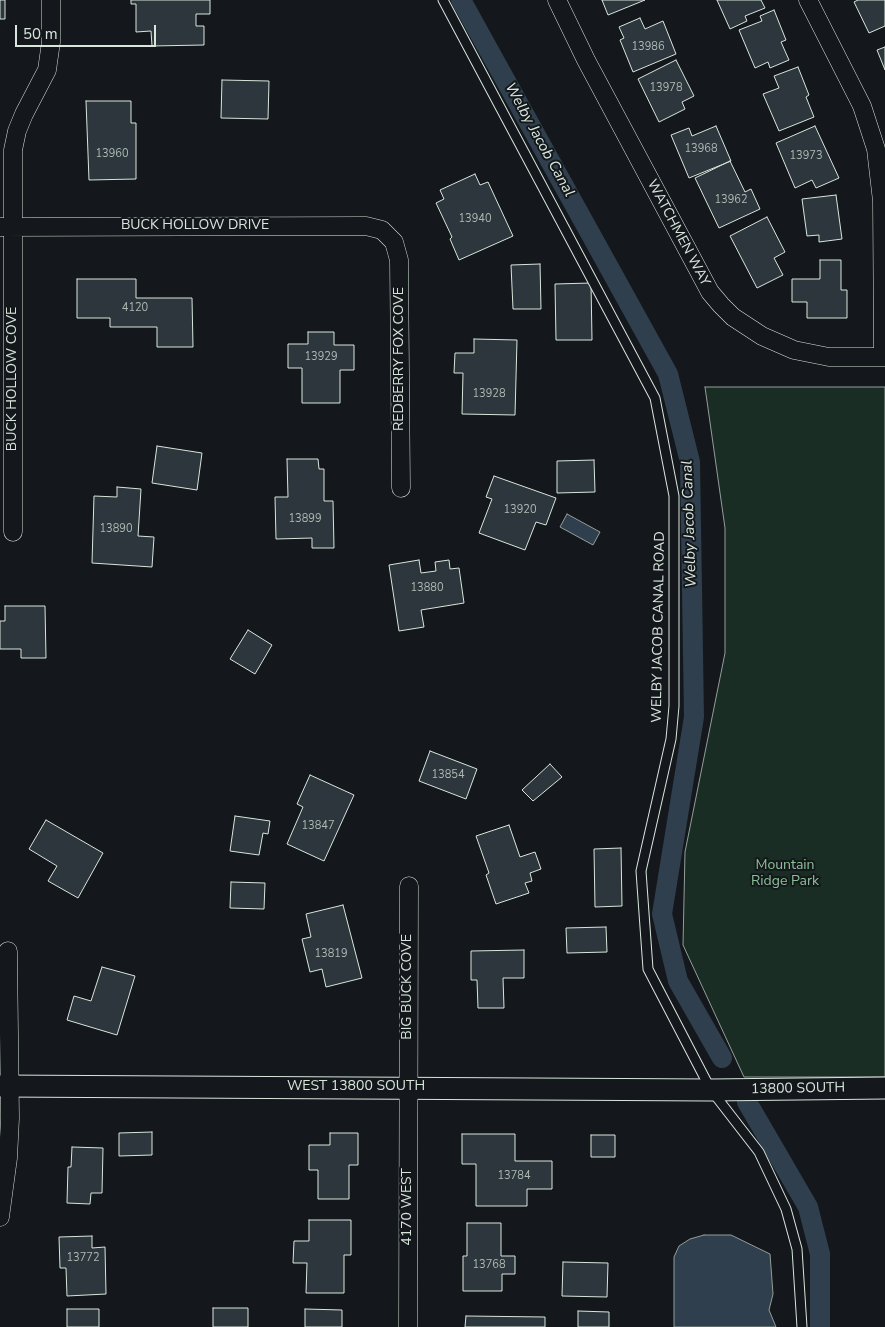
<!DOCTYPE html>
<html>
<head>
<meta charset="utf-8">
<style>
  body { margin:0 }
  #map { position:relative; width:885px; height:1327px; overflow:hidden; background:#14181c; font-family:"Nunito Sans",sans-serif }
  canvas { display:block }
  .scale { position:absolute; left:15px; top:25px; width:141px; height:22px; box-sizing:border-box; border:2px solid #d8e6dc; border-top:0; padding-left:6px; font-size:15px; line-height:18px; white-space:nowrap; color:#d8e6dc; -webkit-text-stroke:4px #14181c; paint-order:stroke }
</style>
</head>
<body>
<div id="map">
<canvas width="885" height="1327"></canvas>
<div class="scale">50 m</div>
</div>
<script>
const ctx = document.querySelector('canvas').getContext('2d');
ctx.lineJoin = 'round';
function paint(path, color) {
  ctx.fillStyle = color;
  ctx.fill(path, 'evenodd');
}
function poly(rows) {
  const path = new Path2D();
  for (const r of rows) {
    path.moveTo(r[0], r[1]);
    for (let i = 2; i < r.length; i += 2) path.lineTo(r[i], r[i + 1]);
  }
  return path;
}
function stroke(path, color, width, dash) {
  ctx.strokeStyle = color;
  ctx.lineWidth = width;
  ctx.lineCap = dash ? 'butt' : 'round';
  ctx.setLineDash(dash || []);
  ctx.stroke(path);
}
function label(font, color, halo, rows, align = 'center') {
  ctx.font = font + ' "Nunito Sans",sans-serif';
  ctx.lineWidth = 4;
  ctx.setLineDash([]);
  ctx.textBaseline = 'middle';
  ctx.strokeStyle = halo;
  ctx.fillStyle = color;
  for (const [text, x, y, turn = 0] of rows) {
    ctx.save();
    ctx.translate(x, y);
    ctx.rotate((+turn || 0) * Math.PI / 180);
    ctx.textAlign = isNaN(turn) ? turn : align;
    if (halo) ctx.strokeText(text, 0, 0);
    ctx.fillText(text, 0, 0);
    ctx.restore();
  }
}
const green = poly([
  [705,387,885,387,885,1077,744,1077,683,945,685,852,725,653,725,528,705,387]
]);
paint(green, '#1a2d24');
stroke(green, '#939e99', 1);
const water = poly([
  [567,514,600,532,593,545,560,527,567,514],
  [704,1235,731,1235,770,1254,773,1294,769,1310,776,1327,674,1327,674,1257,679,1246,690,1239,704,1235]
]);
paint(water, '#2f3f4d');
stroke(water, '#939e99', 1);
stroke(poly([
  [461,0,668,374,690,462,694,717,662,914,678,981,722,1058],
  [747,1102,808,1207,820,1254,820,1327]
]), '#2f3f4d', 20);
const building = poly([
  [0,0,5,0,5,19,0,19,0,0],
  [131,0,210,0,210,14,196,14,196,26,204,26,204,45,152,46,151,31,136,32,136,4,131,4,131,0],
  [602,0,645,0,608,15,602,0],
  [717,0,761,0,765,8,745,16,747,21,730,29,717,0],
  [858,0,885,0,885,26,869,33,854,2,858,0],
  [774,10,786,40,781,42,789,60,770,68,768,62,755,68,739,30,762,21,760,16,774,10],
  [640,18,645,29,663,21,676,54,633,72,620,40,624,38,619,27,640,18],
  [885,47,885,70,877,50,885,47],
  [676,60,694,96,682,102,685,109,659,122,638,79,676,60],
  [798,67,809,95,806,97,814,117,779,131,763,94,779,88,774,76,798,67],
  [222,80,269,81,268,119,221,118,222,80],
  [86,101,131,101,131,123,136,123,136,179,89,180,86,101],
  [716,126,731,161,689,178,671,135,689,128,692,136,716,126],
  [815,126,839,178,816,188,812,180,795,188,776,143,815,126],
  [730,161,745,192,751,189,760,209,719,228,695,178,730,161],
  [475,174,480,185,488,182,513,236,459,260,450,239,452,237,436,203,444,199,440,190,475,174],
  [836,195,842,239,819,242,819,235,807,236,802,199,836,195],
  [767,217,785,252,774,258,783,275,757,288,730,236,767,217],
  [820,260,841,260,841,290,847,290,847,318,807,318,807,302,792,302,792,279,820,279,820,260],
  [540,264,541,309,513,309,511,265,540,264],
  [77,279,136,279,136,298,192,298,193,347,157,347,157,327,110,327,110,318,77,318,77,279],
  [591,283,592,340,556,340,555,284,591,283],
  [308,332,334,332,334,345,354,345,354,370,340,370,340,403,302,403,302,368,288,368,288,344,308,344,308,332],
  [474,339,517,340,515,415,462,414,463,373,454,373,455,353,474,353,474,339],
  [157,446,202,453,197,490,152,483,157,446],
  [287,459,318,459,319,469,324,469,324,501,333,501,334,548,312,548,312,538,276,539,275,497,288,497,287,459],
  [594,460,595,492,557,493,557,461,594,460],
  [494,476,556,498,546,525,536,522,525,550,479,533,492,499,486,497,494,476],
  [117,487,141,489,138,536,154,537,152,567,92,563,94,496,117,497,117,487],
  [419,560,421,573,436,571,435,562,449,560,450,569,459,568,464,603,421,610,424,627,399,631,389,565,419,560],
  [5,606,45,606,46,658,21,658,21,649,0,649,0,621,5,621,5,606],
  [248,630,272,645,255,674,230,659,248,630],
  [430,751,477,769,466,799,419,781,430,751],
  [550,764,562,777,533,801,522,790,550,764],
  [310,775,354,795,324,861,287,844,303,807,297,804,310,775],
  [235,816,270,821,268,834,263,833,259,855,230,851,235,816],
  [46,820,103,853,78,898,48,881,57,866,29,849,46,820],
  [509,825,520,857,535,852,541,869,530,873,532,881,525,883,529,893,496,904,486,875,489,873,476,836,509,825],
  [621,848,622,906,595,907,594,849,621,848],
  [231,882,265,883,264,909,230,908,231,882],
  [343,905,362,978,326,987,322,969,310,972,302,939,311,937,306,914,343,905],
  [606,927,607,952,567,953,566,928,606,927],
  [524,950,524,978,503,978,504,1008,478,1008,477,980,471,980,471,951,524,950],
  [102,967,135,976,117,1035,67,1020,74,996,91,1001,102,967],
  [152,1132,152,1155,119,1156,119,1133,152,1132],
  [330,1133,358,1133,358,1165,349,1165,349,1199,318,1199,318,1170,309,1170,309,1145,330,1145,330,1133],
  [462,1134,515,1134,515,1161,552,1161,552,1189,527,1189,527,1206,476,1206,476,1164,462,1164,462,1134],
  [591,1135,615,1135,615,1157,591,1157,591,1135],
  [72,1147,103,1148,102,1193,91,1193,90,1204,67,1203,68,1167,71,1167,72,1147],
  [309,1220,351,1220,351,1255,344,1255,344,1293,306,1293,307,1263,293,1263,294,1241,309,1241,309,1220],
  [467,1223,501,1223,501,1256,515,1256,515,1274,502,1274,502,1291,463,1291,463,1256,467,1256,467,1223],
  [92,1236,92,1248,105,1247,106,1294,67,1296,66,1268,60,1268,59,1237,92,1236],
  [563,1262,608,1263,607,1297,562,1296,563,1262],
  [213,1308,248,1308,248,1327,213,1327,213,1308],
  [67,1309,99,1309,99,1327,67,1327,67,1309],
  [305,1309,342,1310,342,1327,305,1327,305,1309],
  [578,1311,609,1312,609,1327,578,1327,578,1311],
  [466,1316,545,1317,545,1327,465,1327,466,1316]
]);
paint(building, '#2c363c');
stroke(building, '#d8e6dc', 1);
const service = poly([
  [443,0,655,398,674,496,674,706,671,739,641,871,648,969,711,1090,759,1152,786,1209,797,1249,802,1327]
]);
const minor = poly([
  [557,0,586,60,710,292,721,305,733,317,762,336,794,350,829,357,885,357],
  [808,0,862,106,876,149,882,201,883,357],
  [0,227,366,226,382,230,394,242,399,260,401,488],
  [13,532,13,150,17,131,24,114,47,70,51,42,51,0],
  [0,1217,8,1158,10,1118,8,951],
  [408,1327,409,886]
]);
const tertiary = poly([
  [0,1086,711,1090,885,1088]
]);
stroke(service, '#d8e6dc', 11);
stroke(minor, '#d8e6dc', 19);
stroke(tertiary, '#d8e6dc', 23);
stroke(service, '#14181c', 9);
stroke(minor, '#14181c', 18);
stroke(tertiary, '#14181c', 21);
label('11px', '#adbab4', null, [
  ["13986",648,47],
  ["13978",666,88],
  ["13968",701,149],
  ["13960",112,154],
  ["13973",806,156],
  ["13962",731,200],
  ["13940",475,219],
  ["4120",135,308],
  ["13929",321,357],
  ["13928",489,394],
  ["13920",520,510],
  ["13899",305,519],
  ["13890",116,529],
  ["13880",427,588],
  ["13854",448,775],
  ["13847",318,826],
  ["13819",331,954],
  ["13784",514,1176],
  ["13772",83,1258],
  ["13768",489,1265]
]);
label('14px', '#d8e6dc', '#14181c', [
  ["BUCK HOLLOW DRIVE",195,226],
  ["WATCHMEN WAY",678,233,62],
  ["REDBERRY FOX COVE",400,359,-90],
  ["BUCK HOLLOW COVE",13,379,-90],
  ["WELBY JACOB CANAL ROAD",659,627,-89],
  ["BIG BUCK COVE",408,987,-90],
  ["WEST 13800 SOUTH",356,1087],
  ["13800 SOUTH",798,1089,-1],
  ["4170 WEST",408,1207,-90]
]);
label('14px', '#8ac095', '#14181c', [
  ["Mountain",785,866],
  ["Ridge Park",785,882]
]);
label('italic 15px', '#d8e6dc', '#14181c', [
  ["Welby Jacob Canal",539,140,61],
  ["Welby Jacob Canal",690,524,-92]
]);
</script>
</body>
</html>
